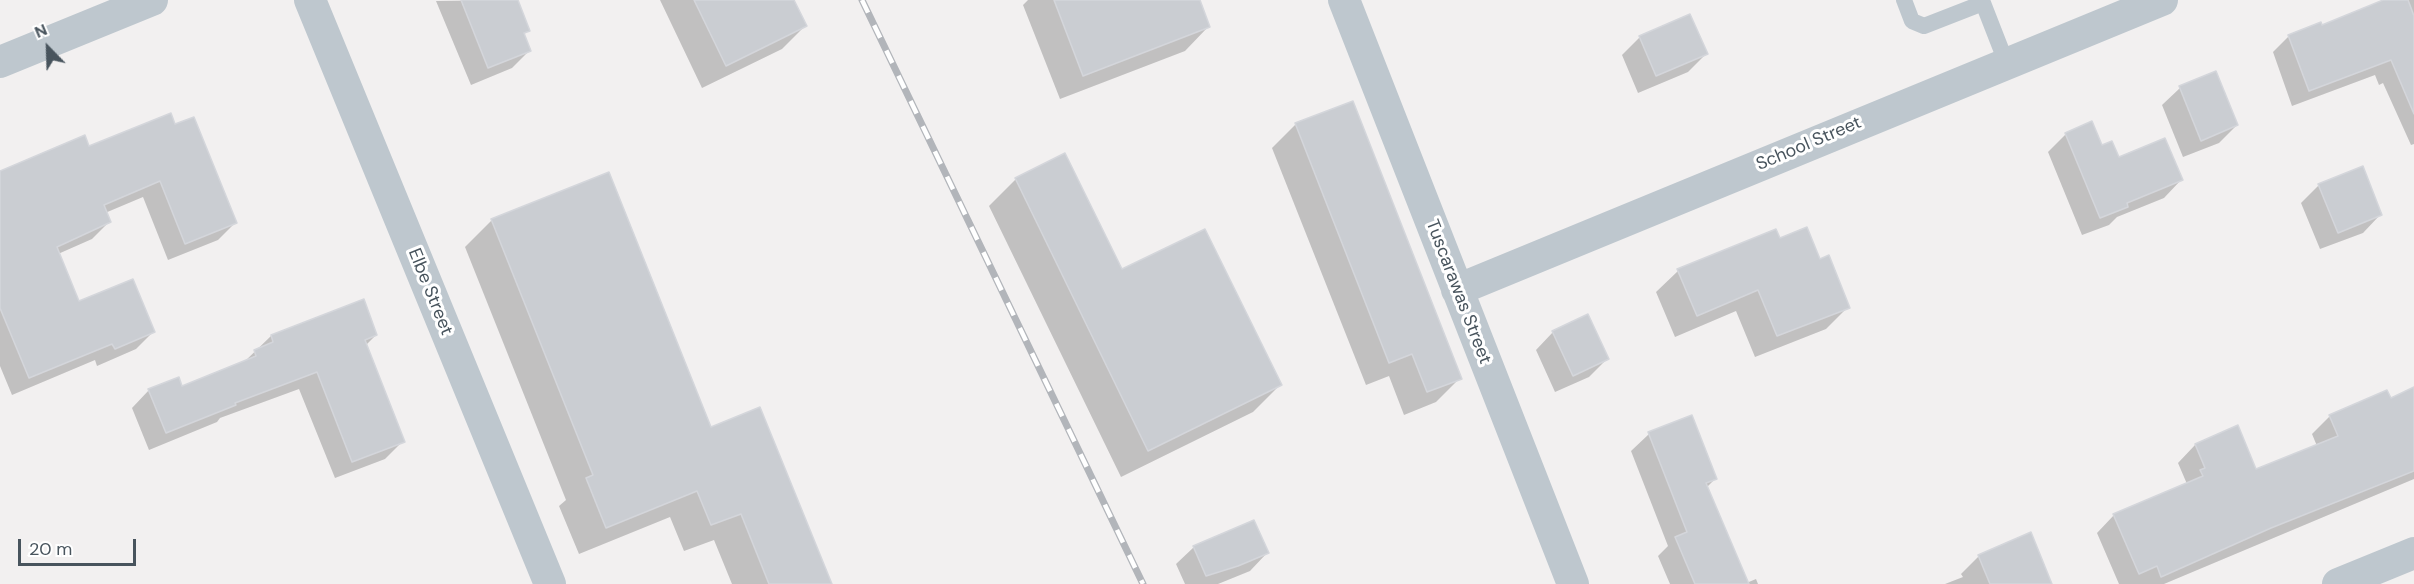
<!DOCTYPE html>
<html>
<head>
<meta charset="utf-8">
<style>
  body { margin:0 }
  #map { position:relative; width:2414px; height:584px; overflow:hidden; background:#f2f0f0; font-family:"DM Sans",sans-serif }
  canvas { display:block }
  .north { position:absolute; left:18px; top:18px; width:60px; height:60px; -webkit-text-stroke:4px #fff; paint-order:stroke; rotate:337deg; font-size:16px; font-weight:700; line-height:24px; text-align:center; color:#48545d }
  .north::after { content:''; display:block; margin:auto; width:21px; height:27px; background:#48545d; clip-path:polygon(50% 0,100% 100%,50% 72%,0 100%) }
  .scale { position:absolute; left:18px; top:539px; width:118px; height:27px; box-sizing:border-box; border:3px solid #48545d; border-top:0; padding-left:8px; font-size:18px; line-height:21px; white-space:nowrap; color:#48545d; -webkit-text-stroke:4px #fff; paint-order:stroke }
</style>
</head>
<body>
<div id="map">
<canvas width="2414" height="584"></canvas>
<div class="north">N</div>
<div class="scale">20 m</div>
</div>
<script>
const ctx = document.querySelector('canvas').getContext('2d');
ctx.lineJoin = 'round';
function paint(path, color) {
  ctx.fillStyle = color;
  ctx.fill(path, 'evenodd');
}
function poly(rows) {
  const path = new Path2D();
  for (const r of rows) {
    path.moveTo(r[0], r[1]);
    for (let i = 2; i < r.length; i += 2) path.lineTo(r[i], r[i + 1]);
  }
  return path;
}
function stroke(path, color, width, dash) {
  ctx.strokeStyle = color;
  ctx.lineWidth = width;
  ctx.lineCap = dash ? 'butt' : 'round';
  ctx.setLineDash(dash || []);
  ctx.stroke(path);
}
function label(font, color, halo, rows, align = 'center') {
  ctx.font = font + ' "DM Sans",sans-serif';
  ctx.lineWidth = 6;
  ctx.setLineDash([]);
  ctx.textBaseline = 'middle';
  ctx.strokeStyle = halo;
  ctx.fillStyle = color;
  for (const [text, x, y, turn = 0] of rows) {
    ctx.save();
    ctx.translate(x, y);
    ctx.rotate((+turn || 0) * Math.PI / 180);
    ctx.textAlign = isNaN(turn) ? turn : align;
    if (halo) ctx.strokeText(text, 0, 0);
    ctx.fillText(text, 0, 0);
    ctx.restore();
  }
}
paint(poly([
  [516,0,528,30,523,36,529,51,512,68,471,85,436,1],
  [660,0,793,0,805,26,782,49,702,88],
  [1028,0,1198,0,1208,27,1185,51,1060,99,1023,5],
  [2387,0,2414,0,2414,144,2411,145,2383,83,2379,85,2375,75,2292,106,2273,52,2289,36,2321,27],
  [1640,37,1706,54,1688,72,1638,93,1622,55],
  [2216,73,2237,125,2219,143,2183,157,2162,105,2180,88],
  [1296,124,1460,378,1436,402,1404,415,1389,376,1366,385,1272,148],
  [174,126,235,223,218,240,168,260,143,197,105,213,109,222,92,239,58,254,79,303,153,332,136,349,97,366,95,360,12,395,0,366,0,173],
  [2066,134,2102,147,2118,159,2181,180,2164,198,2117,217,2109,225,2082,235,2048,152],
  [1016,179,1121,271,1280,385,1253,412,1121,477,989,206],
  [2319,185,2380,215,2363,233,2320,249,2301,203],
  [492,220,710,429,830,584,732,584,714,540,684,551,670,517,579,554,559,506,566,500,465,247],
  [1779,240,1819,261,1848,307,1826,329,1755,357,1736,311,1675,337,1656,292,1678,271],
  [1553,332,1607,359,1589,377,1555,392,1536,350],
  [376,335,366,345,403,441,385,459,335,478,299,389,220,418,217,422,149,450,132,408,149,390,181,388,243,363,271,336],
  [2414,389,2414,479,2164,584,2119,584,2097,533,2114,515,2187,484,2178,463,2195,445,2255,471,2317,446,2312,434,2330,416,2390,400],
  [1649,434,1715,479,1706,488,1737,584,1670,584,1658,556,1668,546,1631,451],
  [1194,547,1267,553,1250,571,1218,584,1185,584,1176,564],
  [1979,556,2051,584,1945,584,1963,577,1961,574],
  [1756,579,1758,584,1744,584]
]), '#0003');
const building = poly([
  [461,0,518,0,530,31,524,33,531,51,488,68,461,0],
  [694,0,794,0,807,26,726,66,694,0],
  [1054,0,1200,0,1210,27,1083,76,1054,0],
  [2383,0,2408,0,2414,16,2414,114,2391,60,2309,91,2288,35,2321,22,2322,25,2383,0],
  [1690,14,1708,54,1656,76,1639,36,1690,14],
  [2216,71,2238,125,2201,141,2179,86,2216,71],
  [1353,101,1462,379,1427,392,1412,354,1389,363,1295,123,1353,101],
  [171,113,175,124,194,117,237,223,185,244,160,181,104,205,111,222,57,247,79,301,133,279,155,332,115,349,112,344,29,378,0,308,0,171,85,135,89,146,171,113],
  [2092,121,2102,145,2112,141,2119,157,2165,138,2183,180,2127,203,2128,207,2100,218,2065,133,2092,121],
  [1065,153,1122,269,1205,229,1282,385,1148,451,1015,178,1065,153],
  [2363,166,2382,215,2338,233,2318,184,2363,166],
  [609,172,711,427,760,407,832,584,769,584,741,514,711,525,697,491,606,528,586,478,593,475,491,219,609,172],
  [1807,227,1820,259,1829,255,1850,308,1777,336,1758,290,1697,316,1677,269,1776,229,1780,238,1807,227],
  [364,299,377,335,365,340,405,442,352,462,317,372,235,403,236,405,166,433,148,389,179,377,182,386,256,356,254,350,273,342,271,335,364,299],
  [1588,314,1609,359,1573,376,1552,331,1588,314],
  [2414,387,2414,471,2271,528,2161,577,2157,566,2139,574,2113,514,2203,476,2200,470,2205,468,2195,444,2238,425,2256,469,2338,436,2329,415,2387,390,2391,398,2414,387],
  [1692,415,1717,479,1706,483,1749,584,1695,584,1675,537,1687,532,1648,432,1692,415],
  [1254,520,1269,553,1238,566,1206,576,1193,546,1254,520],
  [2031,532,2052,584,1990,584,1978,555,2031,532]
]);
paint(building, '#cacdd2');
stroke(building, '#d4d6db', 1.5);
stroke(poly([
  [1904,0,1912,21,1924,26,1983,3,2006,62]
]), '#bec7ce', 16);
stroke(poly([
  [310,0,550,584],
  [1344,0,1573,584],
  [0,62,152,0],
  [1457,290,2162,0],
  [2338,584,2414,553]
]), '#bec7ce', 32);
const rail = poly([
  [862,0,1143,584]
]);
stroke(rail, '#b2b5ba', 7);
stroke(rail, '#fff', 4.5, [14]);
label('18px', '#48545d', '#fff', [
  ["School Street",1809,144,-23],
  ["Elbe Street",430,292,68],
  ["Tuscarawas Street",1458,292,69]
]);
</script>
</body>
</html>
